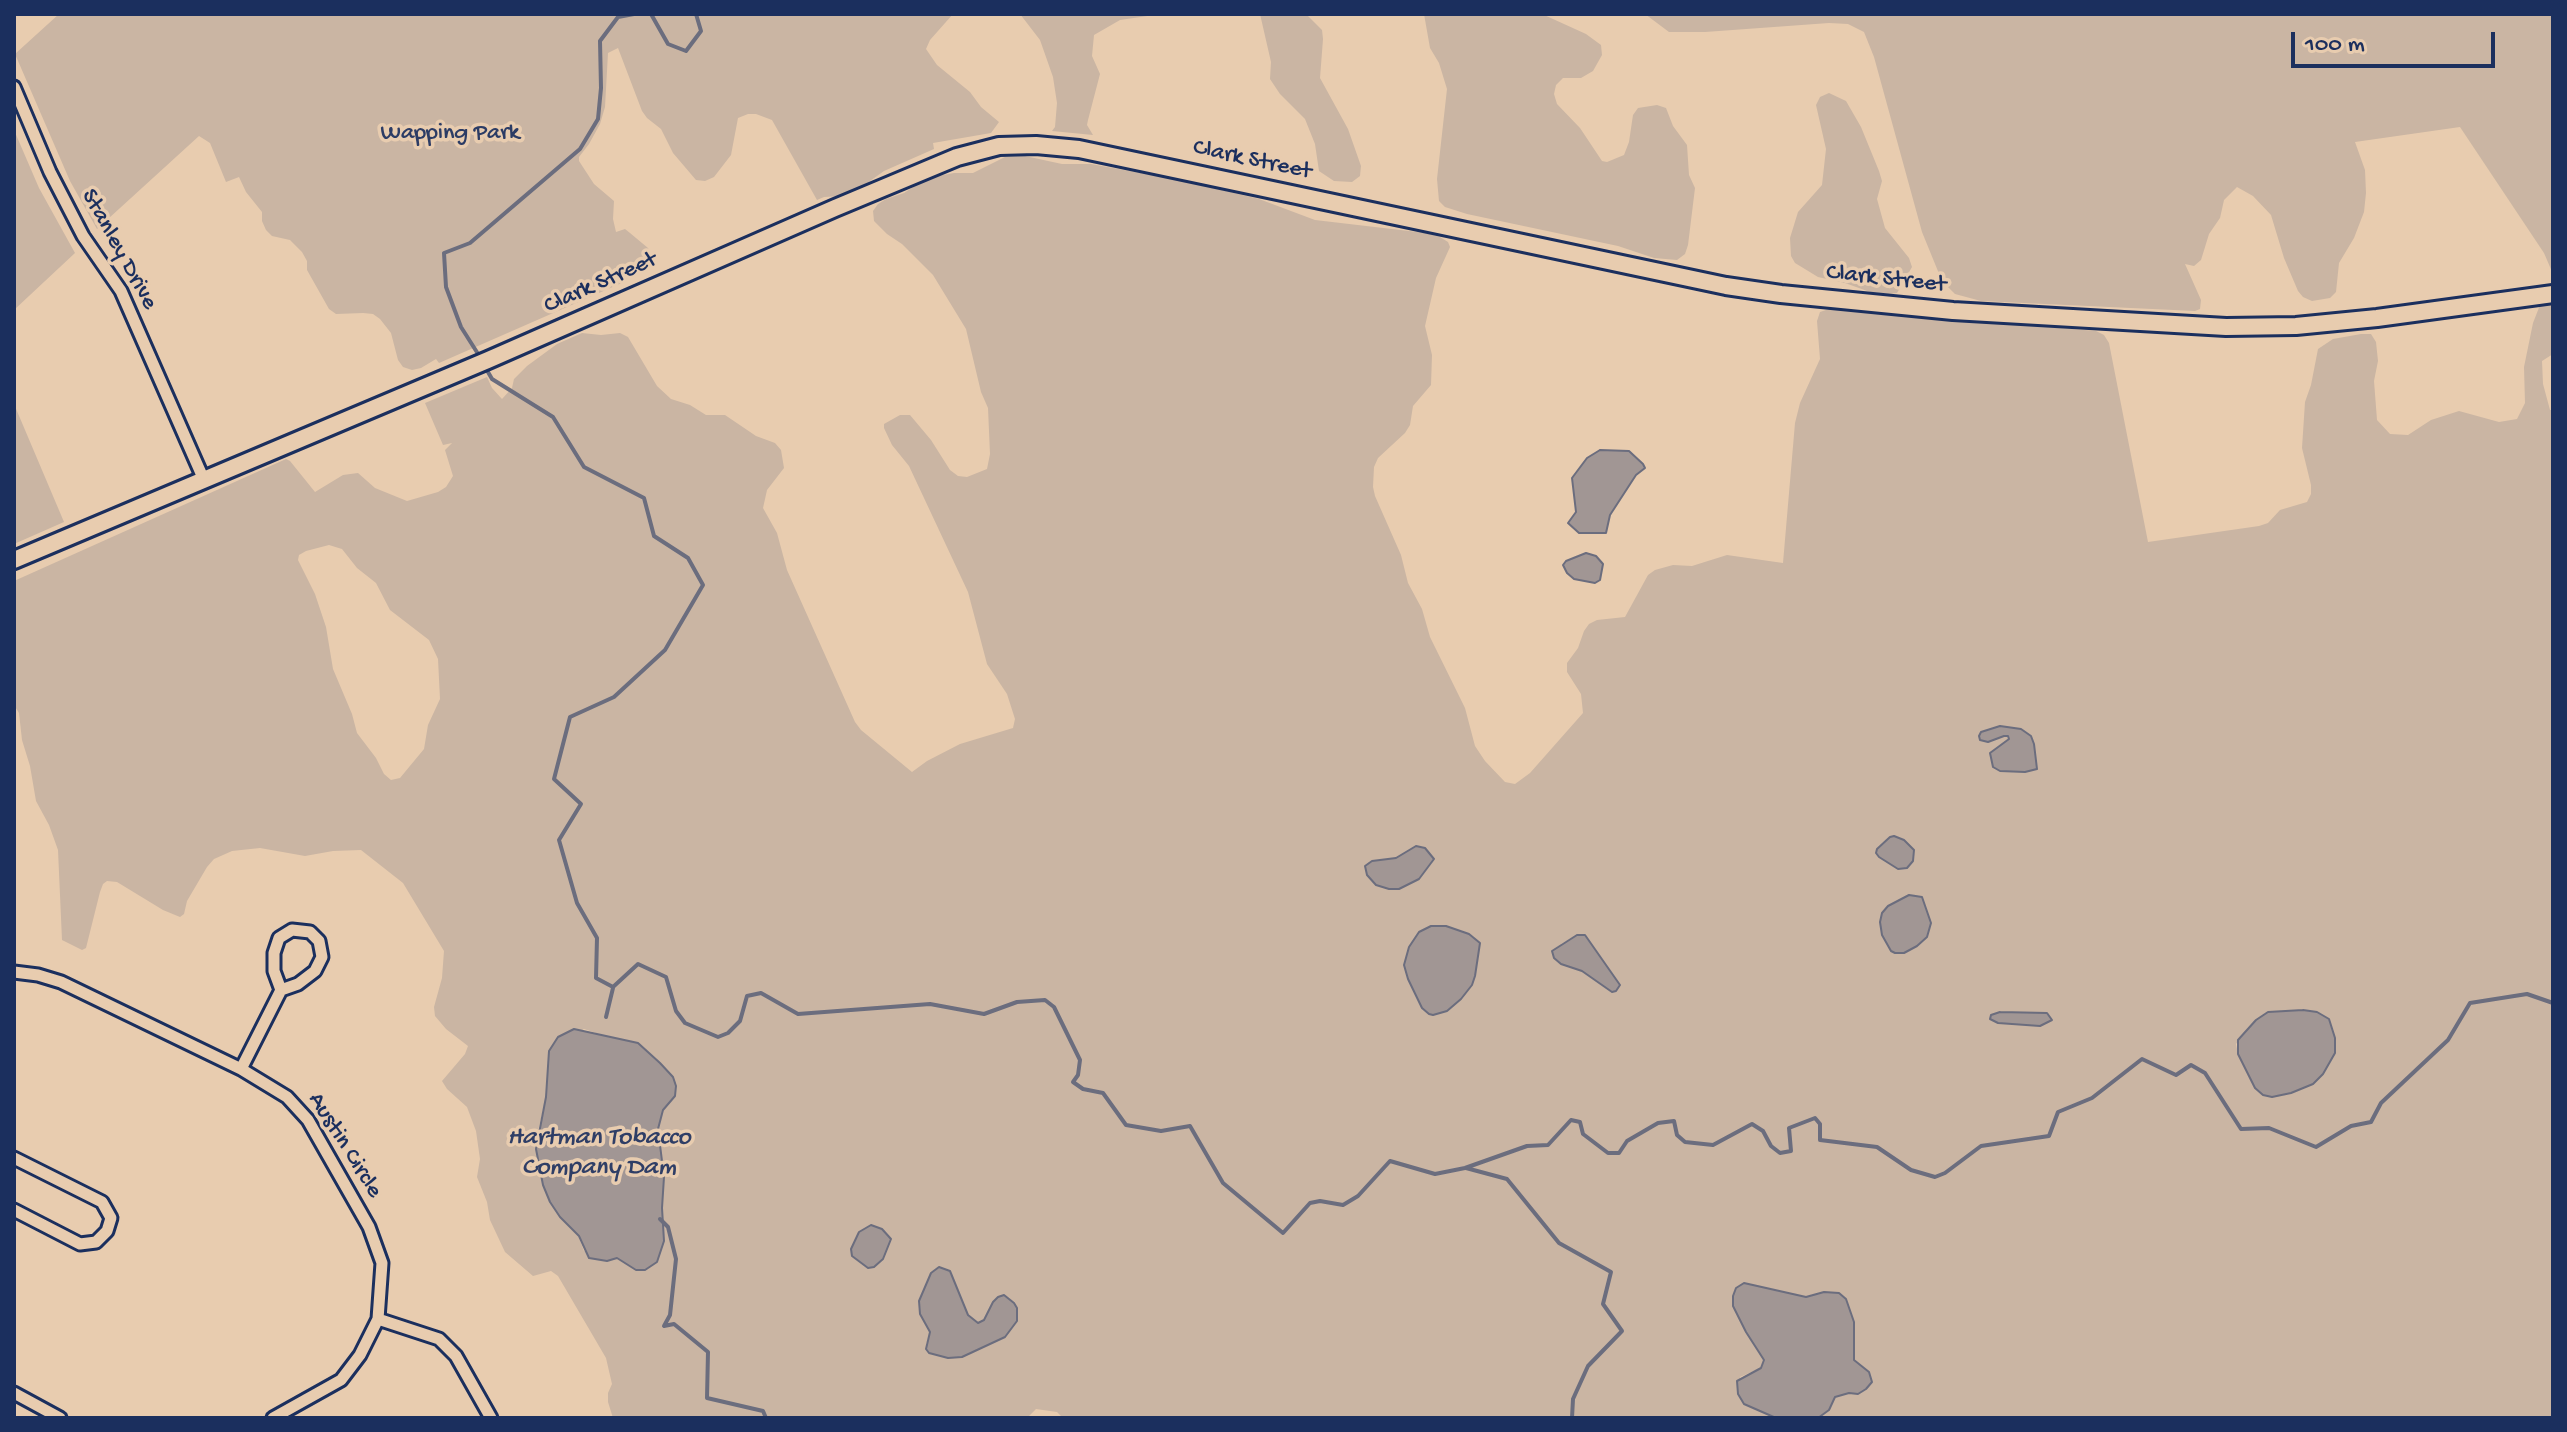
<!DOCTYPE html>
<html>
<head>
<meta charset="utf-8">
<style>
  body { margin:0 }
  #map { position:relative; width:2567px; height:1432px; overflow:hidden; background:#e8ccaf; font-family:"Gochi Hand",sans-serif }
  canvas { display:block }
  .frame { position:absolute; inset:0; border:16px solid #1b2f5e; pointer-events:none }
  .scale { position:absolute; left:2291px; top:32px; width:204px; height:36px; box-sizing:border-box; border:4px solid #1b2f5e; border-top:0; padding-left:10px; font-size:24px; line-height:28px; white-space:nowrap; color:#1b2f5e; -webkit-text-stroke:6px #e8ccaf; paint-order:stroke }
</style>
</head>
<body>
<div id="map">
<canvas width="2567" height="1432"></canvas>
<div class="frame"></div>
<div class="scale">100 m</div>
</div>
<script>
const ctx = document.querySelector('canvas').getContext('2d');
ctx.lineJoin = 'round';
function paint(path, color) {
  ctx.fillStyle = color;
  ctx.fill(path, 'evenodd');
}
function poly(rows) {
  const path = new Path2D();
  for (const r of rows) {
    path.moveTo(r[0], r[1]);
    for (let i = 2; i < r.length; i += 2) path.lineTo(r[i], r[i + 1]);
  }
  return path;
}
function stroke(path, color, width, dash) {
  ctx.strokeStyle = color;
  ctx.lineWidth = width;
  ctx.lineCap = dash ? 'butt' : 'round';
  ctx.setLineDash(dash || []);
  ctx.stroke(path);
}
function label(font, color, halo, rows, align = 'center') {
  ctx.font = font + ' "Gochi Hand",sans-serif';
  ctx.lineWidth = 7;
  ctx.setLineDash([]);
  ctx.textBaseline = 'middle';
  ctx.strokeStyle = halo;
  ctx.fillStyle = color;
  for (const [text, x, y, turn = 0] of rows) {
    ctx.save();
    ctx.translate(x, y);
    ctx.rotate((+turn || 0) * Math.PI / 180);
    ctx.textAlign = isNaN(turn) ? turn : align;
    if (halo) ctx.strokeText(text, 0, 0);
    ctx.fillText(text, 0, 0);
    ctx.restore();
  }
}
paint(poly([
  [59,14,953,14,930,40,926,49,937,65,970,92,981,107,999,122,991,133,933,143,934,149,884,171,863,186,842,196,824,197,817,200,772,120,756,114,748,114,738,118,731,155,714,177,705,181,696,180,673,153,661,129,647,118,642,111,618,48,608,53,605,107,600,124,589,144,579,157,579,161,594,184,614,201,613,219,616,232,625,229,630,233,648,248,654,261,652,265,624,280,624,282,439,363,436,359,421,368,412,370,403,367,398,360,391,333,380,319,373,314,363,313,336,314,329,309,307,270,307,261,302,252,290,240,272,236,266,230,262,221,262,212,246,192,239,177,226,182,210,143,199,136,97,229,70,181,15,54],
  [1020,14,1161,14,1120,20,1094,35,1092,56,1100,74,1088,120,1087,125,1093,135,1052,131,1055,127,1057,103,1053,77,1040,40],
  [1260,14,1306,14,1322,30,1323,39,1320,78,1348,129,1361,166,1360,176,1352,182,1334,181,1319,171,1315,144,1305,119,1280,94,1270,79,1271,62],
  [1424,14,1542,14,1586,34,1601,45,1602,55,1593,71,1581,78,1563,78,1556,85,1554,94,1557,104,1580,128,1602,161,1607,162,1624,155,1629,142,1633,115,1638,108,1657,105,1666,108,1673,126,1687,145,1689,175,1695,188,1688,245,1685,254,1677,260,1654,258,1618,246,1467,214,1445,207,1439,201,1437,179,1447,89,1439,63,1430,48],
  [1645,14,2553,14,2553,274,2544,253,2460,127,2355,142,2365,170,2366,193,2364,212,2354,238,2339,263,2336,292,2330,298,2312,301,2303,297,2298,291,2284,258,2271,215,2253,196,2237,187,2224,200,2220,218,2209,234,2201,260,2194,266,2185,264,2201,300,2200,309,2195,311,1981,301,1955,294,1942,281,1922,232,1874,57,1864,32,1848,24,1829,23,1705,32,1669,32],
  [1829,93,1846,101,1861,127,1879,171,1882,181,1877,199,1885,228,1909,258,1912,267,1897,293,1888,294,1870,292,1845,283,1818,277,1795,263,1791,256,1790,238,1798,212,1822,185,1826,149,1816,105,1820,97],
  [14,130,39,188,75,253,14,310],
  [1025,156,1062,164,1091,164,1184,181,1259,199,1315,220,1426,233,1440,237,1448,242,1450,247,1436,278,1425,326,1432,355,1431,385,1413,406,1410,425,1405,433,1378,458,1374,467,1373,487,1375,496,1401,555,1408,583,1422,609,1430,637,1465,708,1475,746,1485,761,1505,782,1515,784,1530,773,1583,713,1581,694,1567,672,1567,663,1578,648,1584,631,1589,624,1597,620,1625,617,1648,575,1655,570,1673,565,1692,566,1727,555,1783,563,1795,423,1800,403,1820,359,1817,321,1820,312,1829,309,2096,331,2104,335,2109,343,2148,542,2259,526,2268,523,2280,510,2307,502,2311,494,2311,485,2302,448,2305,402,2311,385,2318,349,2333,339,2361,334,2371,334,2376,342,2378,361,2374,381,2377,420,2390,434,2408,435,2431,420,2459,411,2499,422,2517,419,2525,403,2524,367,2533,323,2540,305,2548,300,2553,300,2553,354,2542,361,2543,384,2550,410,2553,410,2553,1418,1818,1418,1829,1410,1835,1397,1849,1393,1858,1394,1869,1372,1854,1360,1855,1331,1846,1299,1824,1292,1806,1297,1744,1283,1736,1288,1733,1296,1746,1332,1764,1359,1761,1368,1740,1377,1744,1404,1776,1418,1063,1418,1057,1412,1036,1409,1027,1418,613,1418,608,1402,608,1393,612,1384,606,1358,558,1276,551,1271,533,1276,505,1252,490,1220,487,1202,477,1177,480,1159,476,1131,467,1107,447,1089,442,1081,465,1054,468,1046,446,1029,435,1016,434,1007,442,978,444,951,403,883,361,850,333,851,305,856,260,848,232,851,214,859,207,867,187,901,184,914,180,917,163,910,117,882,107,881,103,884,100,892,86,948,82,950,62,940,58,850,49,825,36,801,30,766,22,740,19,713,14,705,14,581,286,459,290,461,315,492,343,475,358,473,375,488,407,501,438,492,446,487,453,476,445,450,452,443,443,445,425,403,487,377,492,388,502,399,512,388,514,379,527,366,557,344,582,333,601,335,620,333,628,337,657,386,671,399,690,405,706,415,725,415,756,436,775,443,781,450,784,468,767,490,763,508,777,533,787,570,855,722,861,730,912,772,927,761,960,744,1013,728,1015,719,1007,694,987,664,968,592,909,466,892,445,884,428,884,424,900,415,910,415,931,440,950,470,958,476,967,477,987,469,990,454,988,408,981,392,966,329,933,275,902,244,887,234,874,221,873,211,878,204,886,199,904,193,927,178,954,173,973,173,1005,157],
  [329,545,342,549,357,568,376,583,390,610,429,640,438,659,440,699,428,725,424,749,400,778,391,780,384,774,376,758,357,733,352,714,333,669,326,627,315,594,298,560,299,555,306,551],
  [1416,846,1432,863,1419,879,1372,861,1396,858],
  [1577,935,1585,935,1612,992,1582,971,1561,964,1561,944],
  [2256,1020,2255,1088,2238,1054,2236,1044],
  [584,1029,611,1038,638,1043,673,1077,675,1096,663,1110,658,1129,664,1177,662,1208,584,1251,538,1131,546,1097,549,1051],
  [950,1271,968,1315,978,1323,984,1320,993,1302,1004,1295,1014,1303,1017,1321,1005,1337,962,1357,926,1345,930,1332,919,1307,931,1273],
  [14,404,64,522,14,544]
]), '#cab5a3');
const water = poly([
  [1600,450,1629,451,1643,464,1645,468,1636,475,1610,515,1606,533,1579,533,1568,523,1576,512,1572,478,1587,458,1600,450],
  [1586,553,1596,556,1603,564,1600,580,1595,583,1574,579,1567,573,1563,565,1566,561,1586,553],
  [2000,726,2021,729,2031,736,2034,744,2037,769,2025,772,2000,771,1993,767,1990,753,2009,739,2008,736,2004,736,1988,742,1980,740,1979,736,1981,732,2000,726],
  [1894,836,1904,840,1914,850,1913,861,1907,868,1898,869,1879,857,1876,853,1877,849,1890,837,1894,836],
  [1416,846,1425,848,1434,859,1419,879,1399,889,1389,889,1376,885,1367,875,1365,866,1372,861,1396,858,1416,846],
  [1909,895,1922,897,1931,923,1927,937,1917,946,1904,953,1895,953,1891,951,1882,935,1880,922,1882,913,1888,906,1909,895],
  [1431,926,1446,926,1469,934,1480,943,1475,976,1472,985,1461,999,1447,1011,1433,1015,1429,1014,1422,1008,1408,979,1404,965,1409,947,1419,932,1431,926],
  [1577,935,1585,935,1620,985,1616,991,1612,992,1582,971,1561,964,1554,958,1552,951,1577,935],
  [2303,1010,2317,1012,2329,1019,2335,1038,2335,1053,2323,1074,2313,1084,2291,1093,2272,1097,2263,1095,2255,1088,2238,1054,2238,1040,2256,1020,2268,1012,2303,1010],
  [2000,1012,2047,1013,2052,1020,2040,1026,1998,1023,1990,1019,1991,1015,2000,1012],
  [574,1029,638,1043,660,1063,673,1077,676,1086,675,1096,663,1110,658,1129,664,1177,662,1208,664,1241,657,1262,645,1270,636,1270,617,1258,607,1261,589,1258,579,1236,560,1217,550,1202,543,1185,536,1149,546,1097,549,1051,558,1037,574,1029],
  [871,1225,882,1229,891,1239,883,1259,874,1267,868,1268,852,1256,851,1249,859,1232,871,1225],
  [939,1267,950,1271,968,1315,978,1323,984,1320,993,1302,998,1297,1004,1295,1014,1303,1017,1308,1017,1321,1005,1337,962,1357,948,1358,929,1353,926,1349,930,1332,920,1314,919,1301,931,1273,939,1267],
  [1744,1283,1806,1297,1824,1292,1839,1293,1846,1299,1854,1322,1854,1360,1869,1372,1872,1382,1866,1389,1858,1394,1849,1393,1835,1397,1829,1410,1818,1418,1776,1418,1744,1404,1738,1394,1737,1381,1761,1368,1764,1360,1746,1332,1733,1306,1733,1296,1736,1288,1744,1283]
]);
paint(water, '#a19694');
stroke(water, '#6b6d7e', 2);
stroke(poly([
  [651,14,668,44,686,51,701,31,696,14],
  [480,357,461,327,446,287,444,253,470,243,580,149,598,119,601,88,600,41,618,17,634,14],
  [484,365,492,379,553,417,584,467,644,498,654,536,688,558,703,585,665,650,614,697,570,717,554,779,581,804,559,840,577,903,597,938,596,978,613,987,638,964,666,977,676,1011,685,1023,718,1037,728,1033,740,1021,747,996,761,993,798,1014,930,1004,984,1014,1017,1002,1045,1000,1054,1007,1080,1060,1078,1075,1073,1082,1083,1089,1103,1093,1126,1125,1161,1131,1190,1126,1223,1183,1283,1233,1310,1203,1320,1201,1343,1205,1358,1196,1390,1161,1435,1174,1465,1168,1527,1146,1548,1145,1571,1120,1580,1122,1583,1134,1608,1153,1619,1153,1627,1141,1658,1123,1674,1121,1677,1135,1685,1142,1713,1145,1752,1124,1763,1131,1771,1146,1780,1153,1791,1151,1789,1128,1815,1118,1820,1124,1820,1140,1877,1147,1911,1170,1935,1177,1945,1173,1981,1146,2049,1136,2058,1112,2092,1098,2142,1059,2176,1075,2191,1065,2205,1073,2241,1129,2269,1128,2316,1147,2351,1126,2371,1122,2381,1103,2448,1040,2470,1003,2527,994,2553,1003],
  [606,1017,613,988],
  [1466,1168,1507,1179,1559,1243,1611,1272,1603,1304,1622,1331,1588,1366,1573,1399,1572,1418],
  [660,1219,668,1227,676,1259,670,1315,664,1326,674,1324,708,1352,707,1398,763,1411,766,1418]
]), '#6b6d7e', 4);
const minor = poly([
  [14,87,50,172,83,236,121,291,204,480],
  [14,972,38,975,61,982,241,1069,287,1097,308,1120,369,1227,382,1263,378,1319,360,1355,341,1380,273,1418],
  [241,1069,281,990,298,984,315,971,322,957,319,941,310,932,292,930,279,938,274,953,274,971,281,990],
  [14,1158,102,1202,111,1218,107,1231,96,1242,80,1244,14,1210],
  [378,1319,439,1339,456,1356,491,1418],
  [14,1393,60,1418]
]);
const secondary = poly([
  [14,560,488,360,835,208,957,157,999,146,1036,145,1079,149,1726,286,1781,294,1953,311,2226,327,2296,326,2377,318,2553,294]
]);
stroke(minor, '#1b2f5e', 17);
stroke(secondary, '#1b2f5e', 22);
stroke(minor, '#e8ccaf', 11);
stroke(secondary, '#e8ccaf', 16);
label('24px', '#2c3c65', '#e8ccaf', [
  ["Wapping Park",450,134]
]);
label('24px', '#1b2f5e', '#e8ccaf', [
  ["Clark Street",1252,161,12],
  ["Stanley Drive",118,250,61],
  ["Clark Street",1886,280,6],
  ["Clark Street",601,284,-24],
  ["Austin Circle",344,1146,58]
]);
label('italic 26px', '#2f3e66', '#e8ccaf', [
  ["Hartman Tobacco",599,1139],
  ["Company Dam",599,1169]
]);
</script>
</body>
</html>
